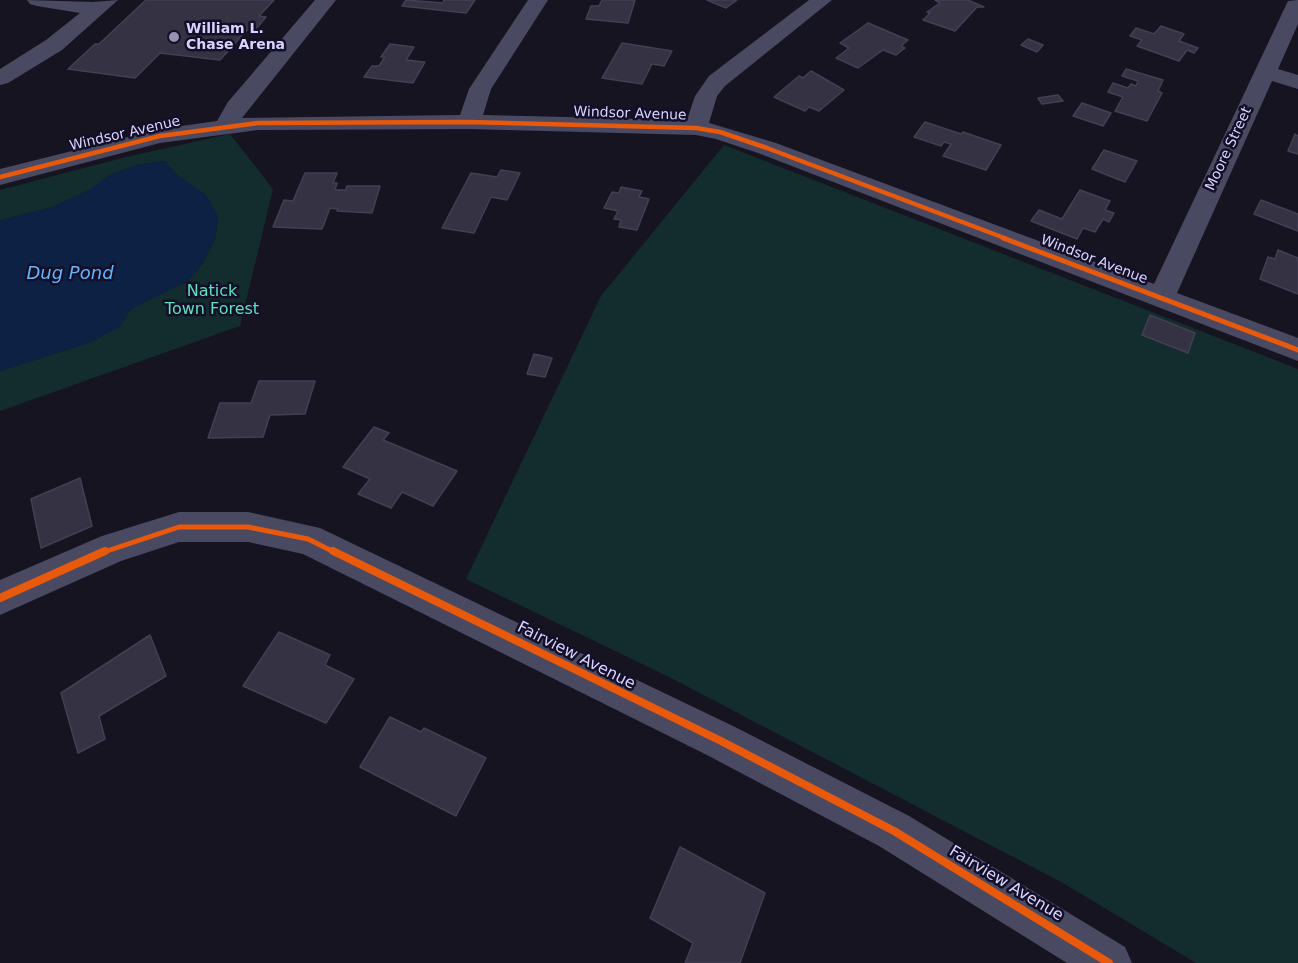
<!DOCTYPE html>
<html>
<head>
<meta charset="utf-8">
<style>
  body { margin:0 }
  canvas { display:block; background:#161421 }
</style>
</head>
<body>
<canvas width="1298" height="963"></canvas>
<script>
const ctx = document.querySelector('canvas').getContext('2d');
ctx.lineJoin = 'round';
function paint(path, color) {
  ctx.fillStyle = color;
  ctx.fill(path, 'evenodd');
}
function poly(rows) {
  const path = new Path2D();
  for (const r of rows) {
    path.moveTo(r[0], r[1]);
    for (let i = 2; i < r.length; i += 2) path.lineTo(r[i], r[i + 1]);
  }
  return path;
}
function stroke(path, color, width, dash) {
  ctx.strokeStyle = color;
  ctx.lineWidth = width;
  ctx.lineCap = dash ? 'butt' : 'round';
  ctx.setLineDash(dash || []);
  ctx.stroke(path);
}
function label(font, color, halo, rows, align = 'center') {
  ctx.font = font + ' "DejaVu Sans",sans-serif';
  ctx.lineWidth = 5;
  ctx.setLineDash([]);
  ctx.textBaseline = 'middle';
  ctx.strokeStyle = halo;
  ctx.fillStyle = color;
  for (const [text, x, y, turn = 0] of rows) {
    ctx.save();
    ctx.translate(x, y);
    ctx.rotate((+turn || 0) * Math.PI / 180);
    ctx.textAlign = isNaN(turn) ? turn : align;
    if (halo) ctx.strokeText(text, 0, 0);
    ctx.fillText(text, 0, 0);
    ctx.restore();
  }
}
paint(poly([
  [230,134,273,189,240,326,0,411,0,371,91,342,119,327,131,309,188,281,203,263,215,239,218,217,206,195,177,175,165,161,137,165,110,175,91,189,53,207,0,220,0,190,126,157],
  [724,145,1298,369,1298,963,1196,963,1063,883,669,677,466,579,601,296]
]), '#132c2d');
paint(poly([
  [165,161,177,175,206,195,218,217,215,238,203,263,188,281,131,309,119,327,91,342,0,371,0,220,53,207,91,189,109,175,137,165]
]), '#0d2144');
const building = poly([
  [146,0,274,0,259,16,266,17,255,30,248,29,220,60,160,53,135,78,68,69,95,44,99,44,146,0],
  [406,0,443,3,444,0,475,0,466,13,402,6,406,0],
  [602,0,635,0,628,23,586,19,591,6,599,6,602,0],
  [707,0,737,0,726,8,707,0],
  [968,0,984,7,977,7,955,31,923,20,930,13,927,12,940,3,935,0,968,0],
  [868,23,908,40,901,46,905,48,896,55,883,50,858,68,836,58,849,48,840,43,868,23],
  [1161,26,1184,34,1179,41,1198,48,1194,53,1187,50,1179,61,1137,46,1142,40,1130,36,1136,28,1154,34,1161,26],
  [1028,39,1043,45,1037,52,1021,45,1028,39],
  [622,43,672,51,664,66,652,64,642,84,602,78,622,43],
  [390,44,414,47,406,60,425,62,413,83,364,77,372,66,379,66,385,57,381,57,390,44],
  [1126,69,1163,80,1158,91,1162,93,1147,121,1115,111,1123,97,1108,92,1113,83,1128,88,1131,84,1136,86,1138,81,1122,76,1126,69],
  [811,71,844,90,819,111,809,107,805,111,774,97,799,76,803,78,811,71],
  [1058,95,1063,101,1042,104,1038,98,1058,95],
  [1082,103,1111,113,1103,126,1073,116,1082,103],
  [925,122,961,134,963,132,1001,145,986,170,943,156,951,144,944,142,941,146,914,137,925,122],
  [1295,134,1298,136,1298,154,1288,151,1295,134],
  [1104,150,1137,161,1125,182,1092,169,1104,150],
  [501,170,520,173,507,200,491,197,474,233,442,228,471,173,497,177,501,170],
  [305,173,337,173,333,183,337,183,335,190,346,190,347,186,380,186,372,213,337,211,338,209,330,208,322,229,273,227,284,200,293,201,305,173],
  [621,187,642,191,639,197,649,199,637,230,619,227,621,220,614,219,618,211,604,208,612,192,619,193,621,187],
  [1080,190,1110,201,1105,210,1114,213,1109,222,1103,219,1095,232,1083,228,1077,239,1031,221,1039,210,1062,219,1080,190],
  [1261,200,1298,214,1298,231,1254,214,1261,200],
  [1278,250,1298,258,1298,294,1260,279,1268,257,1275,259,1278,250],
  [1150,315,1195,333,1188,353,1142,335,1150,315],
  [534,354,552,358,545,377,527,374,534,354],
  [259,381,315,381,305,414,270,415,263,437,208,438,220,403,251,403,259,381],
  [374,427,389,433,383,440,457,471,433,506,402,492,391,508,358,494,370,479,343,467,374,427],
  [80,478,92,526,41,548,31,499,80,478],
  [279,632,330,655,325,665,354,679,326,723,243,686,279,632],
  [150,635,166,676,99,716,105,739,78,753,61,693,150,635],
  [390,717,421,732,424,728,486,758,456,816,360,767,390,717],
  [680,847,765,893,740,963,685,963,693,943,650,918,680,847]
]);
paint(building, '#343243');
stroke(building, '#433f54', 1.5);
paint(poly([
  [27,0,93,2,118,0,62,50,8,83,0,85,0,69,46,40,80,13,37,6,30,4,27,0],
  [315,0,336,0,242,118,460,115,469,89,528,0,548,0,491,89,483,115,687,120,695,96,709,76,809,0,832,0,725,86,717,96,709,123,776,143,1154,284,1288,1,1298,0,1298,24,1278,69,1298,75,1298,89,1272,81,1177,293,1298,338,1298,361,758,153,716,139,696,135,469,129,258,130,160,143,0,185,0,169,160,129,217,121,228,102,315,0],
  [179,512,248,512,320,528,735,727,909,816,1125,947,1132,963,1067,963,879,846,707,755,303,554,248,542,179,542,121,561,0,615,0,580,102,536,179,512]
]), '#4a4962');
stroke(poly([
  [0,177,160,136,258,123,469,122,696,128,720,132,767,148,1007,239]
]), '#e8590c', 4.5);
stroke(poly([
  [1003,238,1298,350],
  [101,553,179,527,248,527,308,539,336,553]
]), '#e8590c', 5);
stroke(poly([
  [333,551,721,741,894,831,1109,963],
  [0,598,105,551]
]), '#e8590c', 8);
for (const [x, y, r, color] of [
  [174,37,6,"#9591b1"]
]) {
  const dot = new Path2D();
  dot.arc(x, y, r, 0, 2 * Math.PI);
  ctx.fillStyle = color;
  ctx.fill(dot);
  stroke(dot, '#130f26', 2);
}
label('bold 14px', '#d9d4ff', '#130f26', [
  ["William L.",186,29],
  ["Chase Arena",186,45]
], 'left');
label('14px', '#d9d4ff', '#130f26', [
  ["Windsor Avenue",630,114,2],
  ["Windsor Avenue",125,134,-13],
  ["Moore Street",1229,149,-65],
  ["Windsor Avenue",1094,260,21]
]);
label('16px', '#5fe0c0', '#130f26', [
  ["Natick",212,292],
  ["Town Forest",212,310]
]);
label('16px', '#d9d4ff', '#130f26', [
  ["Fairview Avenue",576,656,27],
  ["Fairview Avenue",1006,884,31]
]);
label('italic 18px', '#62b6ff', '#130f26', [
  ["Dug Pond",70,274]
]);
</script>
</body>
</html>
